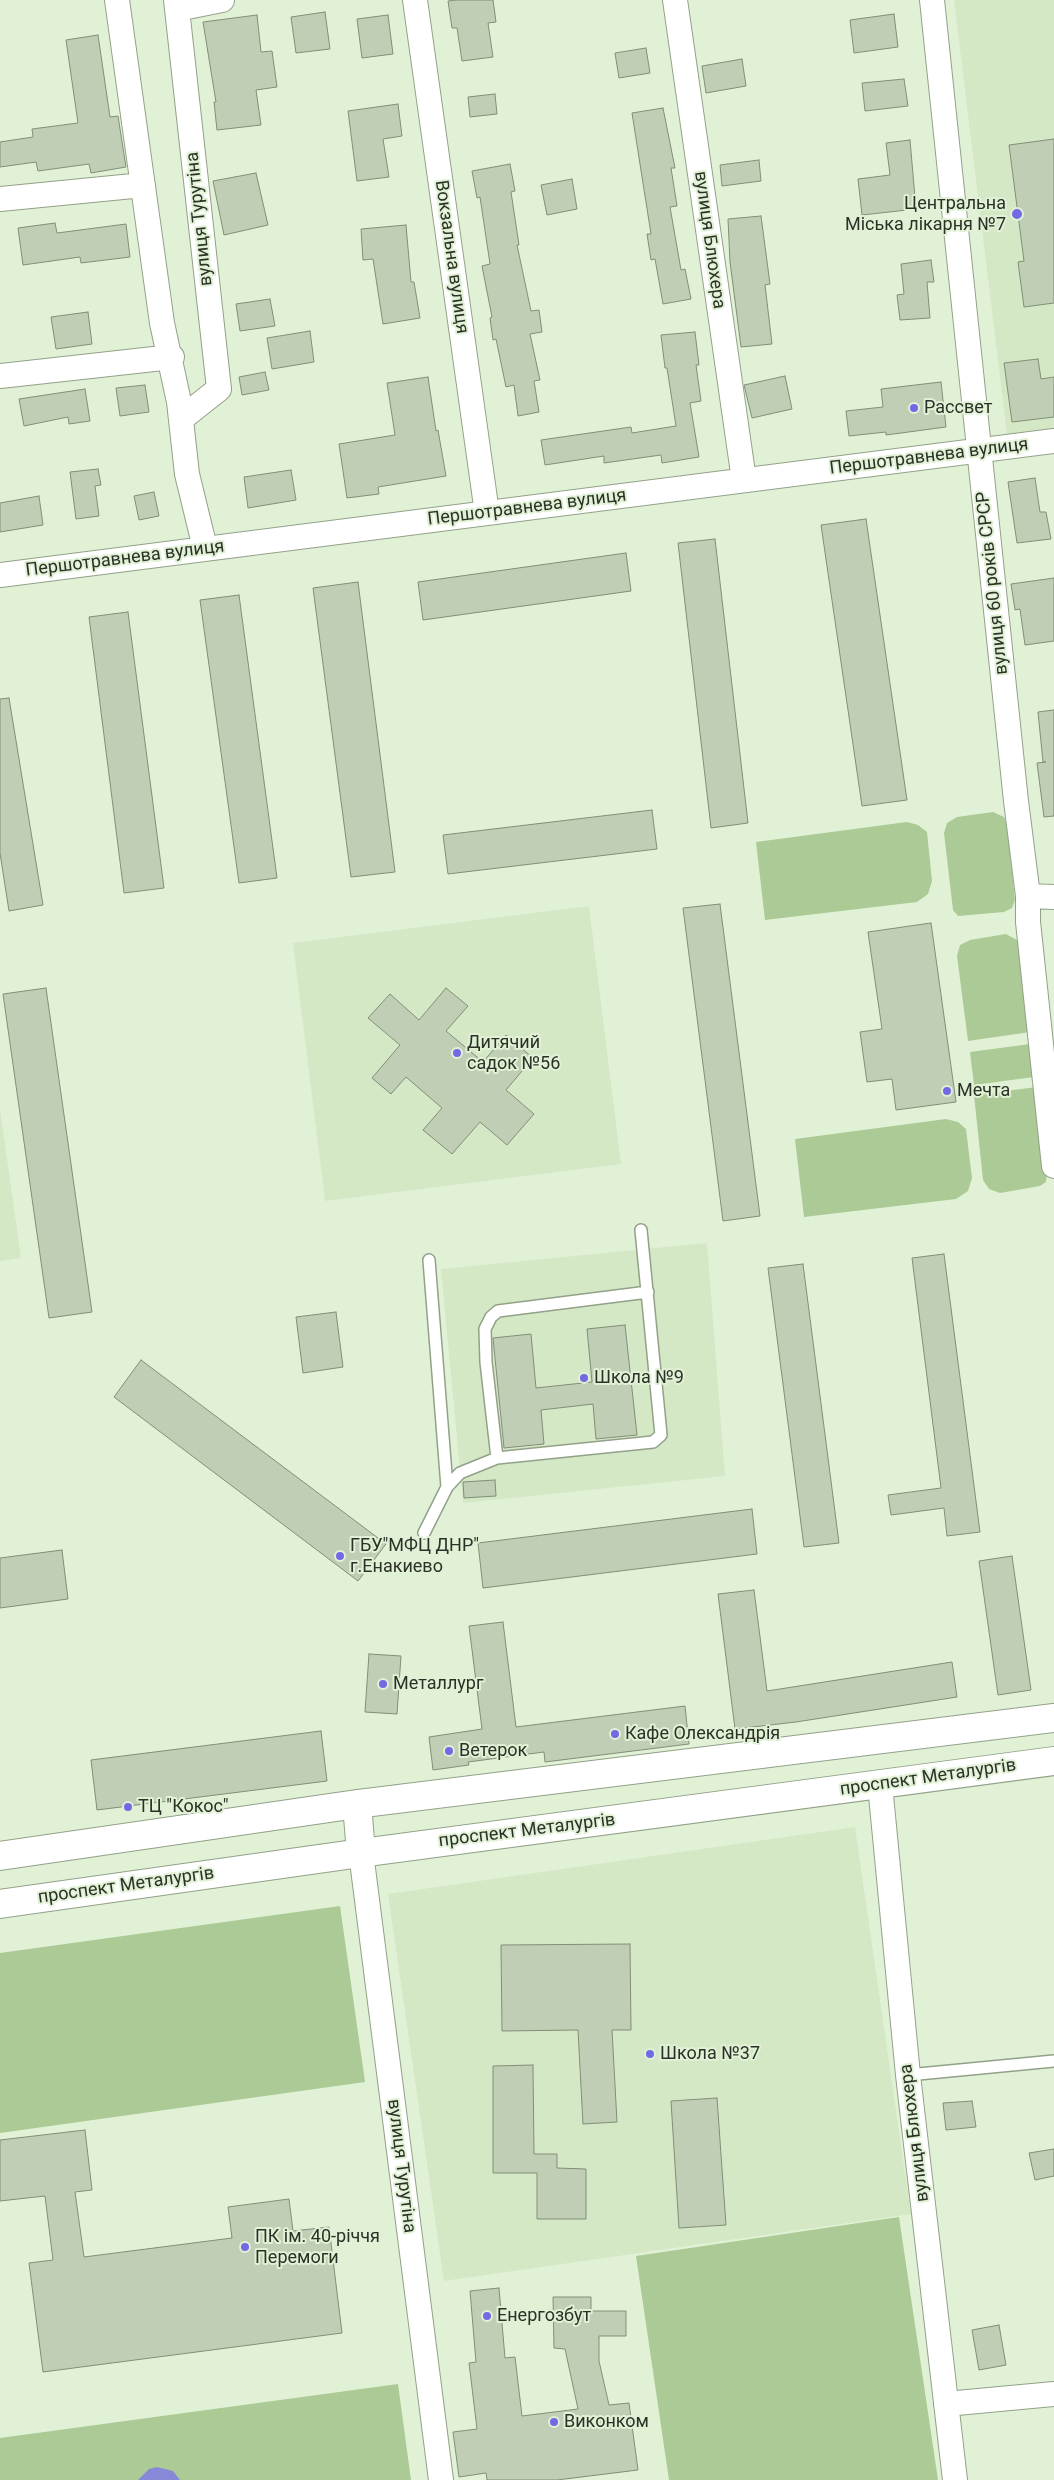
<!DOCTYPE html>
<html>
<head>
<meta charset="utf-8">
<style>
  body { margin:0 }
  canvas { display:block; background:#e1f1d6 }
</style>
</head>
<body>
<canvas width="1054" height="2480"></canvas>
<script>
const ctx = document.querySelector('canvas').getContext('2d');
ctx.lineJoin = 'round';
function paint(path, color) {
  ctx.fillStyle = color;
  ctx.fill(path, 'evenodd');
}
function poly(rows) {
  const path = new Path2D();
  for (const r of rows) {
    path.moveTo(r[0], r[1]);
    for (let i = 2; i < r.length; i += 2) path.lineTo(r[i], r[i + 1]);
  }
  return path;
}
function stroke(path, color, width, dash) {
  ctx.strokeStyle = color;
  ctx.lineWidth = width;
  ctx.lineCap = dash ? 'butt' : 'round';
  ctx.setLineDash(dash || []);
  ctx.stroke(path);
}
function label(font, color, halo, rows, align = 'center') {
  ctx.font = font + ' Roboto,sans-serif';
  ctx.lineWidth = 4;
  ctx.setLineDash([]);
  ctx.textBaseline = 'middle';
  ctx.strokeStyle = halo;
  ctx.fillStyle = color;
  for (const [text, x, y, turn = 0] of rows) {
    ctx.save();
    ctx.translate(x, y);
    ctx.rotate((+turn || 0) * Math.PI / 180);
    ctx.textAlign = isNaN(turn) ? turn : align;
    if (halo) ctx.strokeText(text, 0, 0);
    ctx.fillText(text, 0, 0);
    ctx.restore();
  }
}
paint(poly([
  [954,0,1054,0,1054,428,1007,434],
  [589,906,621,1164,325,1201,293,943],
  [0,1108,21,1258,0,1261],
  [707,1243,725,1476,463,1503,441,1269],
  [855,1827,911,2214,444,2281,388,1894]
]), '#d4e8c6');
paint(poly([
  [993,812,1004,817,1007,825,1015,900,1012,908,1004,912,958,916,953,910,944,833,947,823,957,817],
  [907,822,918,825,927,832,932,881,928,894,917,902,765,920,756,842],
  [1006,934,1017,940,1021,947,1030,1032,968,1041,957,956,960,945,970,940],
  [1030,1044,1034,1077,974,1085,970,1052],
  [1037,1087,1047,1174,1046,1182,1040,1186,1000,1193,989,1189,983,1180,974,1095],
  [946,1119,958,1122,966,1129,972,1178,968,1191,956,1199,804,1217,795,1139],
  [340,1906,365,2082,0,2133,0,1953],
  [899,2217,938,2480,669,2480,636,2256],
  [398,2384,411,2480,0,2480,0,2438]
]), '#abca95');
paint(poly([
  [157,2467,173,2471,180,2480,138,2480,149,2469]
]), '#8888d8');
const building = poly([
  [456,0,493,0,496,22,488,23,493,57,462,61,457,28,452,28,448,1,456,0],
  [325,12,330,49,296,53,291,17,325,12],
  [894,14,898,47,854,53,850,20,894,14],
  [257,15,261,52,272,51,277,87,256,90,261,125,217,130,214,102,216,102,203,22,257,15],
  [388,15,393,54,362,58,357,19,388,15],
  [98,35,110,117,118,116,126,167,91,173,89,164,38,171,36,162,0,167,0,142,33,137,32,129,78,123,66,40,98,35],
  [646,48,650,73,619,78,615,53,646,48],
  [742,59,746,86,706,93,702,66,742,59],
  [904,79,908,106,865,111,862,83,904,79],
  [495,94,497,114,470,117,468,97,495,94],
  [398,104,402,136,383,139,389,177,357,181,348,111,398,104],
  [663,108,675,168,671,168,677,206,670,207,681,270,685,269,691,299,663,304,655,259,651,260,647,234,651,234,632,113,663,108],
  [1054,139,1054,303,1024,307,1018,262,1024,261,1009,145,1054,139],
  [910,140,916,209,862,215,858,179,890,175,886,143,910,140],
  [759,160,761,181,722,186,720,165,759,160],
  [510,164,515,191,511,192,519,245,517,245,531,311,539,310,542,332,530,334,540,380,534,381,539,412,518,416,514,385,506,387,496,339,493,340,490,318,492,317,482,266,490,264,480,197,477,198,472,171,510,164],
  [256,173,268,225,224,235,213,181,256,173],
  [572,179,577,209,547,215,541,185,572,179],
  [761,216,770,284,765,285,772,344,741,347,730,262,728,219,761,216],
  [55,223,57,233,126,224,130,257,81,263,80,257,23,265,18,228,55,223],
  [406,225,411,282,414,282,420,318,383,324,373,259,363,260,361,229,406,225],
  [931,260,934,282,927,282,930,318,900,320,897,295,904,294,901,264,931,260],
  [270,299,275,326,240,331,236,304,270,299],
  [88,312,92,344,56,349,51,317,88,312],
  [310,331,314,362,272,369,267,338,310,331],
  [695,332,699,365,696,365,701,401,690,403,699,457,662,463,661,455,604,463,604,456,545,465,541,440,631,427,632,433,676,426,667,368,665,368,661,335,695,332],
  [1038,359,1041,379,1054,377,1054,417,1012,422,1004,363,1038,359],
  [265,372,269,390,242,395,239,377,265,372],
  [785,376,792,409,752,418,744,385,785,376],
  [428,377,436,431,438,430,446,476,378,487,379,494,347,498,339,444,395,435,387,383,428,377],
  [941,382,946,427,886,435,886,432,849,436,846,411,883,407,881,389,941,382],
  [145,385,149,412,120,416,116,388,145,385],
  [85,389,90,421,69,424,68,417,24,426,19,399,85,389],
  [98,469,101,485,95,486,99,516,76,519,70,472,98,469],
  [291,470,296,500,248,508,244,477,291,470],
  [1035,478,1040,512,1046,512,1051,539,1017,543,1008,482,1035,478],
  [154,492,159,516,139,520,134,496,154,492],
  [39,496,43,525,0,532,0,503,39,496],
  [866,519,907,800,862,806,821,525,866,519],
  [715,539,748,823,711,828,678,543,715,539],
  [626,553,631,591,423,620,418,582,626,553],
  [1054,578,1054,641,1025,645,1020,609,1015,610,1011,584,1054,578],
  [358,582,395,872,351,877,313,588,358,582],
  [239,595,277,878,239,883,200,600,239,595],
  [128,612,164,888,124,893,89,617,128,612],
  [9,698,43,905,9,911,0,853,0,699,9,698],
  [1054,710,1054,816,1044,817,1037,763,1046,762,1043,762,1038,712,1054,710],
  [652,810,657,849,448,874,443,835,652,810],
  [720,904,760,1216,723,1221,683,908,720,904],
  [931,923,956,1102,896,1110,892,1079,867,1082,860,1032,882,1029,868,932,931,923],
  [46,988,92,1312,49,1318,3,994,46,988],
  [446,988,468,1006,446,1031,483,1062,506,1035,533,1058,506,1090,534,1114,507,1145,480,1122,452,1154,423,1130,442,1108,406,1077,391,1094,372,1078,400,1045,368,1018,390,994,419,1020,446,988],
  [944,1254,980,1532,947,1536,944,1508,891,1515,888,1495,941,1488,912,1258,944,1254],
  [803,1264,839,1543,804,1547,768,1268,803,1264],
  [336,1312,343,1367,303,1373,296,1317,336,1312],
  [625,1325,637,1435,596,1439,593,1404,541,1410,544,1444,504,1448,493,1338,531,1334,536,1388,592,1382,587,1329,625,1325],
  [141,1360,386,1544,358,1581,114,1397,141,1360],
  [495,1480,496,1496,464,1498,463,1482,495,1480],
  [752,1509,757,1554,483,1588,478,1543,752,1509],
  [62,1550,68,1599,0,1608,0,1558,62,1550],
  [1012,1556,1031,1690,998,1695,979,1561,1012,1556],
  [754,1590,767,1691,952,1662,957,1697,796,1722,735,1729,718,1594,754,1590],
  [503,1622,516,1727,685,1706,689,1744,545,1762,544,1752,468,1762,469,1765,433,1770,429,1737,482,1729,469,1626,503,1622],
  [369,1654,401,1656,397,1714,365,1712,369,1654],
  [321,1731,327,1781,97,1810,91,1760,321,1731],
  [630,1944,631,2030,612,2030,617,2122,583,2124,578,2030,502,2031,501,1945,630,1944],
  [533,2065,534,2154,557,2154,557,2168,586,2169,586,2219,537,2219,537,2173,493,2173,493,2066,533,2065],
  [717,2098,726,2225,679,2228,671,2101,717,2098],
  [972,2101,976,2127,946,2130,943,2103,972,2101],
  [85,2130,92,2190,75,2192,84,2257,232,2238,228,2207,289,2199,293,2231,329,2227,342,2333,43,2372,29,2263,53,2260,45,2196,0,2201,0,2140,85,2130],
  [1054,2149,1054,2176,1035,2180,1029,2153,1054,2149],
  [499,2288,505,2358,515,2357,522,2416,578,2409,565,2349,554,2348,553,2297,591,2297,591,2311,626,2311,626,2336,599,2336,599,2361,609,2405,629,2403,638,2470,557,2480,487,2480,486,2473,459,2477,453,2432,477,2429,469,2363,476,2362,470,2291,499,2288],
  [999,2325,1006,2365,979,2370,972,2330,999,2325]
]);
paint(building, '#bfceb4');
stroke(building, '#818f77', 1);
const service = poly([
  [429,1260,447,1487],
  [497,1458,486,1362,485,1329,491,1317,498,1311,648,1292],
  [424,1533,447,1487,460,1473,497,1458,653,1442,661,1435,641,1230],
  [908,2075,1054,2061]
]);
const minor = poly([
  [117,0,162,323,179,402,187,474,205,548],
  [176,0,219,389,181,419],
  [415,0,487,513],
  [675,0,744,480],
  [932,0,1016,801,1028,896,1028,922,1054,1166],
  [177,9,222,0],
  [0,199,143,185],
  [0,376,172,357],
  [0,575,1054,441],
  [1028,896,1054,897],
  [880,1785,908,2075,955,2480],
  [361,1853,441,2480],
  [946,2404,1054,2394]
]);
const tertiary = poly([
  [357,1804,361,1853],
  [0,1856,357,1804,1054,1718],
  [0,1904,361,1853,1054,1761]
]);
stroke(service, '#92a188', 14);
stroke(minor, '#92a188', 26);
stroke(tertiary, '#92a188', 30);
stroke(service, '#fff', 11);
stroke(minor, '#fff', 24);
stroke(tertiary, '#fff', 28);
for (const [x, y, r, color] of [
  [1017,214,6,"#7269e4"],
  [914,408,5,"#7269e4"],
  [457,1053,5,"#7269e4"],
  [947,1091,5,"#7269e4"],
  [584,1378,5,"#7269e4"],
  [340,1556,5,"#7269e4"],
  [383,1684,5,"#7269e4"],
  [615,1734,5,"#7269e4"],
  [449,1751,5,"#7269e4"],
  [128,1807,5,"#7269e4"],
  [650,2054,5,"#7269e4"],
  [245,2247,5,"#7269e4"],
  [487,2316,5,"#7269e4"],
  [554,2422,5,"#7269e4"]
]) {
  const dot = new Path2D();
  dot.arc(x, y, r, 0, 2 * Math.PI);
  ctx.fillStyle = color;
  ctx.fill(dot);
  stroke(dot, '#e1f1d6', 2);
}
label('18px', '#2b3127', '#e1f1d6', [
  ["Центральна",1006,204,"right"],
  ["Міська лікарня №7",1006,225,"right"],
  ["Рассвет",924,408],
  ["Дитячий",467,1043],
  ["садок №56",467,1064],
  ["Мечта",957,1091],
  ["Школа №9",594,1378],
  ["ГБУ\"МФЦ ДНР\"",350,1546],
  ["г.Енакиево",350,1567],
  ["Металлург",393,1684],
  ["Кафе Олександрія",625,1734],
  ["Ветерок",459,1751],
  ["ТЦ \"Кокос\"",138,1807],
  ["Школа №37",660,2054],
  ["ПК ім. 40-річчя",255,2237],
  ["Перемоги",255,2258],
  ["Енергозбут",497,2316],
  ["Виконком",564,2422]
], 'left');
label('18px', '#2b3127', '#e1f1d6', [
  ["вулиця Турутіна",200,219,-96],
  ["вулиця Блюхера",709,240,82],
  ["Вокзальна вулиця",451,257,82],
  ["Першотравнева вулиця",929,457,-7],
  ["Першотравнева вулиця",527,508,-7],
  ["Першотравнева вулиця",125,559,-7],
  ["вулиця 60 років СРСР",993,583,-96],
  ["проспект Металургів",928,1778,-8],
  ["проспект Металургів",527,1831,-7],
  ["проспект Металургів",126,1886,-8],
  ["вулиця Блюхера",915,2133,-97],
  ["вулиця Турутіна",401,2166,83]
]);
</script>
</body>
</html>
